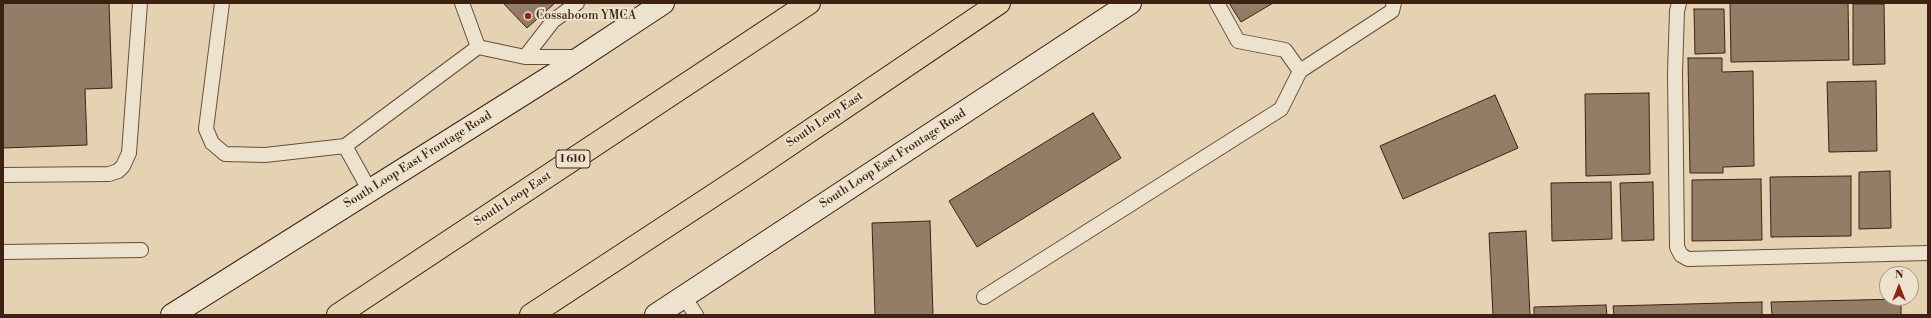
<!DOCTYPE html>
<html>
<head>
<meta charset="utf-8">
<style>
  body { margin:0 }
  #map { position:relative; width:1931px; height:318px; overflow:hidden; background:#e4d2b3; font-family:"Libre Bodoni",serif }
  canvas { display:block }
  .frame { position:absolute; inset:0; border:4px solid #3e2113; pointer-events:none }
  .north { position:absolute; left:1879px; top:266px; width:40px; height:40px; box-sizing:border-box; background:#ede2ce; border:1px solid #a79583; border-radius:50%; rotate:0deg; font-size:11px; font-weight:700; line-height:16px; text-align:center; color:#3e2113 }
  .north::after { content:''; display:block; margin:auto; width:14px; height:18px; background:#8f2418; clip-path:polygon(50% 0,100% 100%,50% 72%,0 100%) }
</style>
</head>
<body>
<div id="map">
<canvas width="1931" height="318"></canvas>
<div class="frame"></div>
<div class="north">N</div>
</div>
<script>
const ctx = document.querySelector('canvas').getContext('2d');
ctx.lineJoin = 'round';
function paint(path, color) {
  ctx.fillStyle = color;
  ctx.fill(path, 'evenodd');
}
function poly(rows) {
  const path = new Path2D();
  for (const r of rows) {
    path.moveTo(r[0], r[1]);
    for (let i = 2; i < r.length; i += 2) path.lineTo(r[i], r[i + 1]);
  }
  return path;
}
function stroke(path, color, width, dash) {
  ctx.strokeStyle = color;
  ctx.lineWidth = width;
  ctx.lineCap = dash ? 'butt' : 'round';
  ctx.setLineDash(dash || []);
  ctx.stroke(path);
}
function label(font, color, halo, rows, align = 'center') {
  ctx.font = font + ' "Libre Bodoni",serif';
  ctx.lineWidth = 4;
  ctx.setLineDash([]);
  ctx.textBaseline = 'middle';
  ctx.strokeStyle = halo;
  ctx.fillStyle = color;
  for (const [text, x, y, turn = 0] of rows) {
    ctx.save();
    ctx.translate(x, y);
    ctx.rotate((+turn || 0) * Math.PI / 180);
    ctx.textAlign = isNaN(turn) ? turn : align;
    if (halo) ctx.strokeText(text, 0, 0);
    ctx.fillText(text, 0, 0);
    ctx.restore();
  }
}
const building = poly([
  [3,3,109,3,112,88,85,89,87,145,3,148,3,3],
  [503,3,555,3,527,28,503,3],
  [1229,3,1273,3,1241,22,1229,3],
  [1730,3,1848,3,1849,60,1731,62,1730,3],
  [1853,4,1884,4,1885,64,1853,65,1853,4],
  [1694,9,1724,9,1725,53,1695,54,1694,9],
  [1688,58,1722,58,1722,72,1753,71,1754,166,1723,167,1723,173,1690,173,1688,58],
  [1876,81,1877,151,1829,152,1827,82,1876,81],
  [1649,93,1650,174,1586,176,1585,94,1649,93],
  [1495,95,1518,148,1403,199,1380,146,1495,95],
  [1093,113,1121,158,977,247,949,201,1093,113],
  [1890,171,1891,228,1859,229,1859,172,1890,171],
  [1851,176,1851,236,1771,237,1770,177,1851,176],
  [1761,179,1762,240,1692,241,1692,180,1761,179],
  [1611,182,1612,239,1552,241,1551,183,1611,182],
  [1653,182,1654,240,1622,241,1620,183,1653,182],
  [930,221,933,315,875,315,872,223,930,221],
  [1526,231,1530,315,1493,315,1489,233,1526,231],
  [1901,299,1901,315,1772,315,1771,302,1901,299],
  [1762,302,1762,315,1614,315,1613,306,1762,302],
  [1606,305,1607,315,1534,315,1534,307,1606,305]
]);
paint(building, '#947d66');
stroke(building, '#3e2113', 1);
const lane = poly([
  [222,3,206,129,212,143,225,154,265,155,345,146],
  [462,3,478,47],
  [1217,3,1238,41,1285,50,1300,71],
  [1679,3,1677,11,1675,73,1677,247,1681,255,1688,259,1928,253],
  [525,57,553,21,577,3],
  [3,175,109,174,118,171,123,166,129,153,140,3],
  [370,191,345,146,478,47,525,57,581,57],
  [3,252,141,250],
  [684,297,696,315],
  [984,297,1281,109,1300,71,1392,11,1394,3]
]);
const secondary = poly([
  [172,315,563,69,663,3],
  [656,315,1130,3]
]);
const highway = poly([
  [338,315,809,3],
  [531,315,746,174,999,3]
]);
stroke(lane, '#684d3b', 16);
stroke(secondary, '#3e2113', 24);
stroke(highway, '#3e2113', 24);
stroke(lane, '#ede2ce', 14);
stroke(secondary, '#ede2ce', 22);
stroke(highway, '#e4d2b3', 22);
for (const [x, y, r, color] of [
  [528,16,4,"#8f2418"]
]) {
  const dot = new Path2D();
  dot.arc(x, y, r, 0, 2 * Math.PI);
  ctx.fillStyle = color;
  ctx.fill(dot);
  stroke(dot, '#ede2ce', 1.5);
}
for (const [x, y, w] of [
  [573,159,34]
]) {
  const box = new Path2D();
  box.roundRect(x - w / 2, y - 9, w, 18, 3);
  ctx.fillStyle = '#ede2ce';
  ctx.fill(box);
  stroke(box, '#3e2113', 1);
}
label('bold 11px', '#3e2113', null, [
  ["I 610",573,159]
]);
label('12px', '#3e2113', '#ede2ce', [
  ["Cossaboom YMCA",536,16]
], 'left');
label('12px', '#3e2113', '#ede2ce', [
  ["South Loop East",825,120,-34],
  ["South Loop East Frontage Road",893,159,-33],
  ["South Loop East Frontage Road",418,160,-32],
  ["South Loop East",513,199,-33]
]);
</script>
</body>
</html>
